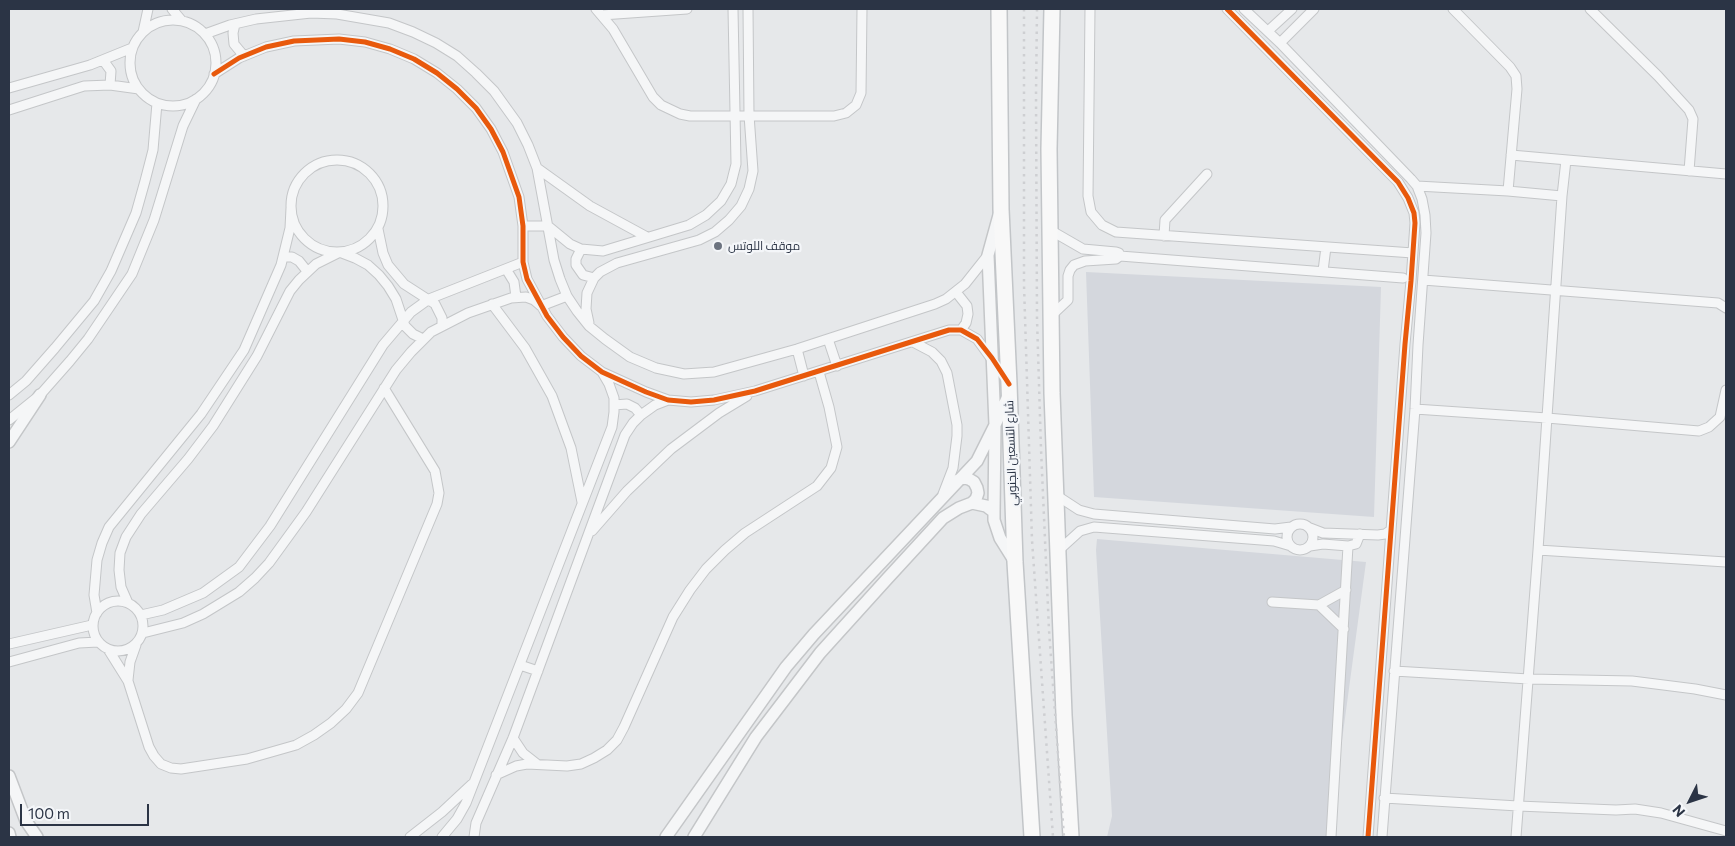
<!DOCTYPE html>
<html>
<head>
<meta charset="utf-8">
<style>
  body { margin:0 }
  #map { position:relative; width:1735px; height:846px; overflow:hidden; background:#e6e8ea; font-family:Commissioner,sans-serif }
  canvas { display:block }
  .frame { position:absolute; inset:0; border:10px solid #2b3445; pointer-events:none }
  .north { position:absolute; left:1665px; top:776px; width:50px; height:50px; -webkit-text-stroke:4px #f4f6f9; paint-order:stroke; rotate:229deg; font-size:14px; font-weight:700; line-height:20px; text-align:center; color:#2b3445 }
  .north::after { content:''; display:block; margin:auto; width:18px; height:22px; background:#2b3445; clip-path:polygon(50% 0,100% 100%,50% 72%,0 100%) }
  .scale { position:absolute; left:20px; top:804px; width:129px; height:22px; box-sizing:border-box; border:2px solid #2b3445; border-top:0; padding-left:6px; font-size:15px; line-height:18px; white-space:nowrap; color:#2b3445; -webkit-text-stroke:4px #f4f6f9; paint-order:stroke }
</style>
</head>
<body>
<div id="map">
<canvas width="1735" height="846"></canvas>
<div class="frame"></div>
<div class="north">N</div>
<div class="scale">100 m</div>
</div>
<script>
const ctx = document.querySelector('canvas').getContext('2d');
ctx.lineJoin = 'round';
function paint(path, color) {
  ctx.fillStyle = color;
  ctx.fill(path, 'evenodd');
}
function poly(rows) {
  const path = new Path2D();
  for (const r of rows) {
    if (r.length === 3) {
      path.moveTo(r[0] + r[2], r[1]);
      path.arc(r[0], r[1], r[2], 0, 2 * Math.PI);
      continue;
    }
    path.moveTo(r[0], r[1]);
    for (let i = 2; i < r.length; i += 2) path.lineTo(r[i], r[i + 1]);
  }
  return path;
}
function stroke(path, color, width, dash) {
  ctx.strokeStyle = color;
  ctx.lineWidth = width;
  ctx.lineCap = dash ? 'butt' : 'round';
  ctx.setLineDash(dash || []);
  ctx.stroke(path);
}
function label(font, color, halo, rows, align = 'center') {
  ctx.font = font + ' Commissioner,Cairo,sans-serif';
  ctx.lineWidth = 4.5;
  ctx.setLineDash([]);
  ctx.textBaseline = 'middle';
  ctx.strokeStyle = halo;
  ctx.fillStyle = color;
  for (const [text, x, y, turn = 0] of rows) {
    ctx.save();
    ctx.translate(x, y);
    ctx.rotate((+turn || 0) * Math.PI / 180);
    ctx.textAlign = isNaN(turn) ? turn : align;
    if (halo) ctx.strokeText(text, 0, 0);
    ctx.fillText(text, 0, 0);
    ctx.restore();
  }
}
paint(poly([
  [1086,272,1381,287,1374,517,1094,497],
  [1097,539,1366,562,1329,837,1107,837,1112,816,1096,550]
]), '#d4d7dd');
const minor = poly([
  [172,9,182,21],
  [596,9,613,29,653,97,661,105,680,114,690,116,834,116,846,113,856,105,861,93,862,9],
  [1090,9,1088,196,1091,212,1102,225,1116,232,1413,253],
  [1227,9,1398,182,1408,198,1414,213,1415,223,1411,281,1405,344,1368,837],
  [1244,9,1280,43,1411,179,1417,186,1422,199,1425,215,1426,233,1418,345,1415,409,1382,837],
  [1453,9,1510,67,1516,76,1517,89,1508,191],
  [1590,9,1658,76,1689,110,1693,119,1689,171],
  [602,15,687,9],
  [173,63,43],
  [235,24,233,33,234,44,244,56],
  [1268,31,1292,9],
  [143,32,148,9],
  [205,34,230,25,256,19,311,13,337,14,389,23,413,32,436,43,457,56,476,73,494,91,517,123,528,145,537,168,554,260,560,279,567,296,577,311,589,326,605,339,630,357,656,368,684,374,714,372,797,349,935,304,946,299,965,284,988,255],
  [1280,43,1314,9],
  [103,60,111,71,110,85],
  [214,74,239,58,266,47,294,41,339,39,365,42,390,49,414,59,437,73,457,89,476,108,491,129,503,152,519,197,523,226,523,262,527,279,547,316,563,337,581,356,602,372,646,392,668,400,691,402,714,400,755,391,949,330,961,330,977,339,1006,379],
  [9,88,90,65,132,48],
  [9,110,84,86,110,85,139,89],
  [1511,155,1726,174],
  [337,206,46],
  [537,168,590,206,647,237],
  [1417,186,1508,191,1562,196],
  [523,226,548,226,570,244,581,249,603,251,689,225,706,215,721,201,731,184,736,164,733,9],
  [378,229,383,253,388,265,404,284,435,304,442,318,442,325],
  [1050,230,1083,249,1116,252,1119,253,1120,256,1116,259,1085,261,1074,265,1070,270,1068,276,1068,300,1051,316],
  [1164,236,1165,220,1207,174],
  [581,249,576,259,576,265,583,275,594,278],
  [342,253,355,258,368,265,379,275,388,286,396,299,405,326,413,334,423,339],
  [1120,256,1403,278],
  [283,257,292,257,299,261,307,271],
  [506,269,514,282,516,297],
  [1323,271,1326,247],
  [1423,280,1718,303,1726,308],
  [956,292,967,306,968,314,966,323,961,330],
  [492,304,525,348,552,396,571,448,582,502],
  [589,323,586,309,587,293,594,278,600,272,617,263,699,240,715,232,729,220,741,206,749,189,753,171,749,115,748,9],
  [828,339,837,366],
  [913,342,932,352,941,361,947,373,957,425,957,436,953,468,943,494],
  [797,349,804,376],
  [9,395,26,381,55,348,94,301,111,271,136,213,145,181,153,150,157,103],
  [614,405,627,404,635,408,641,415],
  [1415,409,1547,418,1699,431,1709,427,1720,417,1726,390],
  [9,420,40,395,70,361,88,339,132,274,154,220,183,126,196,99],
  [1056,495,1079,510,1094,514,1275,529,1291,527],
  [1300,537,13],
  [1310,528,1323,533,1378,535,1385,534,1391,530],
  [592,531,627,491,671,449,719,413,747,396],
  [1310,546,1323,544,1348,546,1356,544,1360,534],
  [1538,550,1726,562],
  [1058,551,1080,531,1094,527,1274,541,1291,546],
  [118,626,25],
  [1272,602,1319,605,1346,590],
  [128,603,121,587,119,570,120,553,126,537,141,514,188,459,213,426,257,356,290,291,299,280,316,264,338,253],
  [1319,605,1344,629],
  [97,613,94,595,97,560,102,543,109,527,201,414,244,350,281,265,290,228,291,208],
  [141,615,163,610,203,593,239,567,270,526,383,345,411,312,429,299,523,262],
  [143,633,183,623,203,614,239,592,255,578,269,563,306,512,396,370,411,352,431,332,468,313,511,298,526,297,534,300,541,306,567,296],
  [9,644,92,625],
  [108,649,128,681,149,747,154,756,161,764,171,768,181,769,247,759,296,745,314,735,331,723,346,709,358,693,437,504,439,493,435,471,384,388],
  [9,662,79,643,98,642],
  [520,665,538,671],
  [1394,671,1529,679,1632,681,1695,689,1726,695],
  [128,680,130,662,136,645],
  [513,738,523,753,537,764],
  [496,775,516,766,527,764,567,766,581,764,594,758,607,750,617,740,624,727,673,617,690,590,706,569,725,550,745,533,817,486,831,468,837,447,829,407,819,372],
  [1384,798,1518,806,1616,810,1635,809,1661,813,1726,831],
  [410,837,442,812,472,784],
  [442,837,457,819,466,803,612,427,614,412,614,398,609,384,602,372],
  [474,837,476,823,513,738,625,435,633,423,641,415,655,405,668,400],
  [1331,837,1348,546],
  [1516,837,1538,550,1562,196,1566,160]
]);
const tertiary = poly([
  [999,215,988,255,995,425,994,512,994,520,1000,538,1015,562],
  [9,442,40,395],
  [958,480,964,478,969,479,974,482,977,488,978,493,976,499,972,503],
  [9,776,26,821,37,837],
  [9,833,10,837],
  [666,837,786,667,814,634,977,461,995,425,1008,396],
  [694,837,756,737,785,699,820,653,886,580,943,518,959,508,972,503,986,506,994,512]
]);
const primary = poly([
  [999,9,1001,209,1009,384,1015,562,1032,837],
  [1052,9,1049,149,1052,393,1064,715,1071,837]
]);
stroke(minor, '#c4c6c8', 11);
stroke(tertiary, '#c4c6c8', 14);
stroke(primary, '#c2c5c8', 18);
stroke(minor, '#f5f6f7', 9);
stroke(tertiary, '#f5f6f7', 11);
stroke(primary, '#f8f8f8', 15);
stroke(poly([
  [1024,9,1024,285,1032,540,1053,837],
  [1037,9,1036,95,1037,319,1041,449,1049,630,1064,837]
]), '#cecfd2', 2.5, [2.5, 5]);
stroke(poly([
  [1227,9,1398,182,1408,198,1414,213,1415,223,1411,281,1405,344,1368,837],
  [214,74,239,58,266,47,294,41,339,39,365,42,390,49,414,59,437,73,457,89,476,108,491,129,503,152,519,197,523,226,523,262,527,279,547,316,563,337,581,356,602,372,646,392,668,400,691,402,714,400,755,391,949,330,961,330,977,339,992,358,1009,384]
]), '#e8590c', 5);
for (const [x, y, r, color] of [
  [718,246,5,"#6c737f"]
]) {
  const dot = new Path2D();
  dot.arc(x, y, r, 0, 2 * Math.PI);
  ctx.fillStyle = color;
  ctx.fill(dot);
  stroke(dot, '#f4f6f9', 2);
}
label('12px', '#2b3445', '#f4f6f9', [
  ["موقف اللوتس",728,246]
], 'left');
label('12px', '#2b3445', '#f4f6f9', [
  ["شارع التسعين الجنوبي",1011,453,-92]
]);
</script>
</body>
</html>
